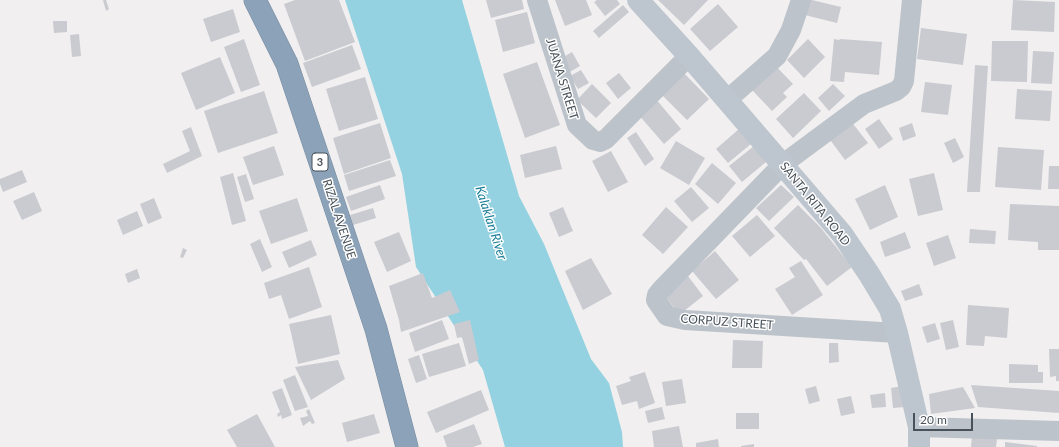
<!DOCTYPE html>
<html>
<head>
<meta charset="utf-8">
<style>
  body { margin:0 }
  #map { position:relative; width:1059px; height:447px; overflow:hidden; background:#f1efef; font-family:Lato,sans-serif }
  canvas { display:block }
  .scale { position:absolute; left:913px; top:413px; width:60px; height:18px; box-sizing:border-box; border:2px solid #49525a; border-top:0; padding-left:5px; font-size:12px; line-height:14px; white-space:nowrap; color:#49525a; -webkit-text-stroke:3px #fff; paint-order:stroke }
</style>
</head>
<body>
<div id="map">
<canvas width="1059" height="447"></canvas>
<div class="scale">20 m</div>
</div>
<script>
const ctx = document.querySelector('canvas').getContext('2d');
ctx.lineJoin = 'round';
function paint(path, color) {
  ctx.fillStyle = color;
  ctx.fill(path, 'evenodd');
}
function poly(rows) {
  const path = new Path2D();
  for (const r of rows) {
    path.moveTo(r[0], r[1]);
    for (let i = 2; i < r.length; i += 2) path.lineTo(r[i], r[i + 1]);
  }
  return path;
}
function stroke(path, color, width, dash) {
  ctx.strokeStyle = color;
  ctx.lineWidth = width;
  ctx.lineCap = dash ? 'butt' : 'round';
  ctx.setLineDash(dash || []);
  ctx.stroke(path);
}
function label(font, color, halo, rows, align = 'center') {
  ctx.font = font + ' Lato,sans-serif';
  ctx.lineWidth = 3;
  ctx.setLineDash([]);
  ctx.textBaseline = 'middle';
  ctx.strokeStyle = halo;
  ctx.fillStyle = color;
  for (const [text, x, y, turn = 0] of rows) {
    ctx.save();
    ctx.translate(x, y);
    ctx.rotate((+turn || 0) * Math.PI / 180);
    ctx.textAlign = isNaN(turn) ? turn : align;
    if (halo) ctx.strokeText(text, 0, 0);
    ctx.fillText(text, 0, 0);
    ctx.restore();
  }
}
paint(poly([
  [345,0,462,0,519,196,544,244,591,359,609,383,622,432,623,447,505,447,483,370,416,267,402,174]
]), '#94d2e1');
paint(poly([
  [103,0,106,0,109,9,106,11],
  [295,0,339,0,355,42,305,61,284,4],
  [486,0,522,0,524,9,491,18],
  [555,0,586,0,592,15,565,26],
  [597,0,617,0,620,4,605,16,594,2],
  [658,0,708,0,684,25],
  [805,0,812,0,841,7,837,23,801,14],
  [1013,0,1055,2,1054,32,1011,30],
  [718,4,738,27,710,51,690,29],
  [623,5,629,12,599,38,593,31],
  [233,9,240,32,211,42,203,19],
  [527,12,535,43,503,52,495,20],
  [53,21,67,21,67,32,54,33],
  [921,28,967,34,963,65,917,59],
  [79,34,81,56,72,57,70,35],
  [244,39,260,85,241,92,224,47],
  [808,39,825,57,804,78,787,60],
  [834,39,839,40,840,39,882,42,879,75,845,72,844,82,830,81],
  [992,41,1028,41,1027,82,991,81],
  [352,45,361,69,312,87,303,63],
  [1033,51,1054,52,1052,84,1031,83],
  [572,52,580,66,568,73,560,59],
  [220,57,235,93,196,110,181,73],
  [537,62,560,125,525,138,503,74],
  [774,64,793,84,783,93,787,97,772,111,752,90],
  [975,65,988,66,980,192,967,192],
  [581,70,589,83,578,89,570,76],
  [682,71,709,99,687,120,660,93],
  [619,73,631,88,618,99,606,83],
  [365,77,378,119,339,131,326,89],
  [925,82,952,85,948,115,921,112],
  [592,84,611,103,596,118,577,100],
  [833,84,845,96,829,111,818,98],
  [1017,89,1052,91,1050,121,1015,119],
  [264,91,278,133,218,153,204,111],
  [804,93,821,111,793,138,776,119],
  [655,98,681,129,664,144,637,113],
  [879,119,893,139,879,149,865,129],
  [850,120,868,143,845,160,828,137],
  [380,123,391,158,344,174,333,138],
  [912,123,916,136,903,141,899,128],
  [191,127,202,156,167,173,163,164,190,151,182,131],
  [739,129,751,144,728,163,716,149],
  [636,132,654,159,645,166,627,138],
  [955,138,964,157,953,163,944,143],
  [676,141,705,158,689,185,660,168],
  [274,146,284,175,253,185,243,157],
  [556,146,562,169,525,178,520,155],
  [754,146,766,162,742,182,729,166],
  [998,147,1044,150,1041,190,995,187],
  [611,151,628,182,608,192,592,161],
  [390,160,396,176,349,191,344,175],
  [712,163,736,183,718,204,695,184],
  [1049,166,1059,166,1059,189,1048,189],
  [22,170,27,182,3,192,0,184,0,179],
  [233,173,246,221,232,225,220,177],
  [934,173,943,210,918,216,909,179],
  [246,174,254,199,245,202,237,177],
  [380,185,385,199,351,211,346,197],
  [781,185,794,197,769,221,756,208],
  [885,185,898,217,870,230,855,199],
  [691,187,709,208,692,222,674,201],
  [34,192,42,211,22,220,13,201],
  [154,198,162,218,148,224,140,204],
  [297,198,308,231,271,244,259,211],
  [1010,204,1059,206,1059,250,1038,250,1038,242,1008,240],
  [798,205,821,228,852,267,827,286,806,259,804,260,774,228],
  [563,207,573,231,559,237,549,213],
  [666,207,688,227,663,254,642,235],
  [373,208,376,218,353,225,350,215],
  [137,211,143,226,123,235,117,220],
  [757,215,775,236,750,257,732,236],
  [970,229,996,231,995,244,969,243],
  [399,232,411,261,387,272,374,242],
  [905,232,911,248,885,257,880,242],
  [948,235,956,258,934,266,926,243],
  [260,239,272,267,262,272,250,244],
  [311,240,317,255,289,268,282,252],
  [183,248,187,250,183,258,180,257],
  [715,251,739,280,716,299,692,271],
  [591,258,612,294,583,310,565,271],
  [801,261,823,295,792,315,775,289,795,277,789,268],
  [309,267,322,307,289,319,281,295,269,299,264,283],
  [137,269,140,278,128,283,125,274],
  [423,273,432,298,450,290,460,312,401,332,399,320,389,286],
  [688,276,703,296,679,315,664,294],
  [919,284,923,295,905,301,901,291],
  [968,305,1009,308,1007,338,985,336,984,346,966,345],
  [331,315,340,354,298,364,289,324],
  [442,320,449,339,415,352,409,333],
  [470,320,479,360,469,364,462,337,457,338,454,324],
  [953,320,959,347,946,350,940,323],
  [935,323,940,339,927,343,922,327],
  [733,340,763,341,762,368,732,368],
  [459,343,466,366,429,377,422,354],
  [829,343,838,343,839,362,829,363],
  [1049,349,1059,349,1059,381,1056,381,1056,376,1050,377],
  [419,355,427,379,416,383,408,359],
  [338,360,345,379,311,400,295,367],
  [1009,364,1038,365,1038,372,1043,372,1043,383,1009,383],
  [645,372,655,403,639,409,637,401,622,405,616,386,631,381,629,377],
  [295,375,308,407,295,411,283,380],
  [682,379,686,403,666,406,662,382],
  [971,385,1059,391,1059,413,978,407],
  [816,386,820,401,809,404,805,389],
  [902,386,905,407,893,408,891,388],
  [963,387,975,408,931,414,929,394],
  [282,388,292,415,282,419,281,415,278,417,277,414,280,412,272,392],
  [481,390,489,410,436,433,427,412],
  [885,393,886,407,872,408,870,395],
  [851,396,855,413,841,416,837,399],
  [662,407,665,419,648,423,645,411],
  [309,409,315,423,312,424,310,421,303,426,300,418,308,416,306,411],
  [736,413,759,413,759,429,736,429],
  [257,414,275,447,237,447,227,430],
  [374,414,380,433,347,442,342,423],
  [474,424,482,444,473,447,447,447,443,436],
  [679,426,683,447,654,447,652,431],
  [972,436,997,439,996,447,971,447],
  [718,439,719,447,696,447,696,443],
  [1005,442,1037,446,1037,447,1005,447],
  [754,444,754,447,741,447,741,446]
]), '#c9cbd1');
const highway = poly([
  [255,0,287,64,376,329,407,447]
]);
stroke(highway, '#778da3', 23);
stroke(poly([
  [537,0,577,125,593,140,600,142,606,139,689,56],
  [727,100,777,56,791,30,801,0],
  [897,333,685,320,667,316,656,300,657,295,661,290,783,164,864,104,896,91,901,87,904,81,912,0],
  [919,427,1059,431]
]), '#bcc3ca', 20);
stroke(poly([
  [638,0,689,56,842,234,869,274,890,309,897,333,919,427,919,447]
]), '#bdc5ce', 22);
stroke(highway, '#8ca2b8', 22);
for (const [x, y, w] of [
  [320,162,16]
]) {
  const box = new Path2D();
  box.roundRect(x - w / 2, y - 9, w, 18, 3);
  ctx.fillStyle = '#fff';
  ctx.fill(box);
  stroke(box, '#49525a', 1);
}
label('bold 11px', '#49525a', null, [
  ["3",320,162]
]);
label('12px', '#49525a', '#fff', [
  ["JUANA STREET",562,79,73],
  ["SANTA RITA ROAD",815,204,51],
  ["RIZAL AVENUE",339,219,72],
  ["CORPUZ STREET",727,322,4]
]);
label('italic 13px', '#1d8099', '#fff', [
  ["Kalaklan River",491,223,72]
]);
</script>
</body>
</html>
